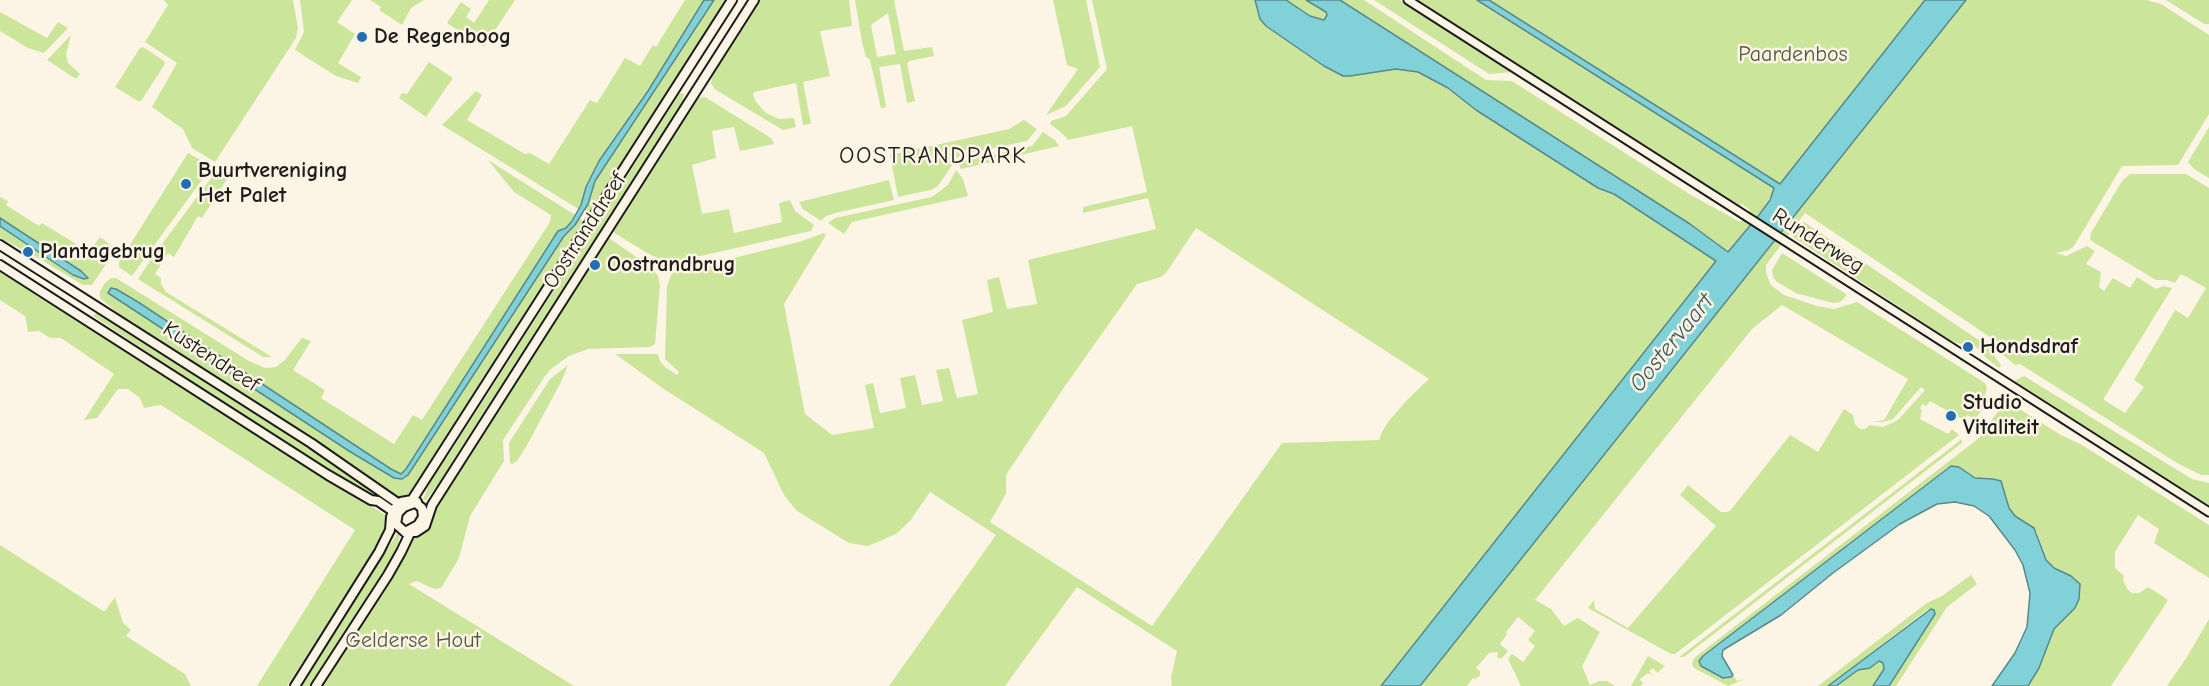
<!DOCTYPE html>
<html>
<head>
<meta charset="utf-8">
<style>
  body { margin:0 }
  canvas { display:block; background:#fcf5e5 }
</style>
</head>
<body>
<canvas width="2209" height="686"></canvas>
<script>
const ctx = document.querySelector('canvas').getContext('2d');
ctx.lineJoin = 'round';
function paint(path, color) {
  ctx.fillStyle = color;
  ctx.fill(path, 'evenodd');
}
function poly(rows) {
  const path = new Path2D();
  for (const r of rows) {
    path.moveTo(r[0], r[1]);
    for (let i = 2; i < r.length; i += 2) path.lineTo(r[i], r[i + 1]);
  }
  return path;
}
function stroke(path, color, width, dash) {
  ctx.strokeStyle = color;
  ctx.lineWidth = width;
  ctx.lineCap = dash ? 'butt' : 'round';
  ctx.setLineDash(dash || []);
  ctx.stroke(path);
}
function label(font, color, halo, rows, align = 'center') {
  ctx.font = font + ' "Comic Neue",sans-serif';
  ctx.lineWidth = 5;
  ctx.setLineDash([]);
  ctx.textBaseline = 'middle';
  ctx.strokeStyle = halo;
  ctx.fillStyle = color;
  for (const [text, x, y, turn = 0] of rows) {
    ctx.save();
    ctx.translate(x, y);
    ctx.rotate((+turn || 0) * Math.PI / 180);
    ctx.textAlign = isNaN(turn) ? turn : align;
    if (halo) ctx.strokeText(text, 0, 0);
    ctx.fillText(text, 0, 0);
    ctx.restore();
  }
}
paint(poly([
  [164,0,293,0,298,28,296,38,215,162,192,148,183,129,152,107,177,63,145,42,168,5],
  [300,0,352,0,337,22,355,34,338,63,361,77,358,83,336,76,295,50,304,32],
  [370,0,424,0,411,8,402,25,379,10,381,7],
  [489,0,515,0,484,47,447,23,461,2,471,9,466,17,474,23],
  [685,0,726,0,588,215,442,125,476,91,482,95,467,120,525,154,530,153,549,164,590,100,597,103,625,58,640,66,653,45,656,47],
  [759,0,849,0,852,26,820,31,830,76,803,82,811,124,803,125,796,83,754,92,753,94,756,102,766,113,779,119,794,118,796,127,783,130,716,90,711,84,712,77,719,63],
  [855,0,894,0,904,51,932,47,934,56,909,61,907,64,915,101,907,103,900,64,879,67,886,107,881,108,870,60,866,57,862,42],
  [888,13,896,54,877,57,871,25],
  [1053,0,1086,0,1100,67,1066,106,1046,115,1078,69,1067,65],
  [1092,0,1255,0,1260,19,1266,26,1324,66,1343,76,1350,76,1396,69,1418,72,1448,88,1476,110,1598,188,1614,194,1716,261,1381,686,1172,686,1171,677,1177,651,1077,587,1005,686,889,686,996,535,930,492,910,521,896,534,868,546,849,543,797,511,784,495,764,453,664,389,615,354,658,354,660,361,665,367,677,375,679,372,665,359,667,286,672,273,799,242,824,233,826,235,784,304,805,414,832,435,874,428,865,385,873,383,880,413,906,408,900,378,915,375,922,405,943,401,936,370,949,368,957,398,978,394,962,320,993,312,987,280,999,277,1007,309,1037,304,1028,260,1156,229,1148,198,1083,213,1083,207,1147,192,1132,126,1068,140,1062,133,1050,124,1051,121,1066,116,1107,69],
  [1196,228,1429,379,1408,399,1388,422,1382,432,1379,440,1282,443,1152,626,990,522,1006,494,1006,475,1065,386,1137,284,1161,277,1166,273],
  [1286,0,1306,0,1326,12,1327,18,1319,19,1310,16],
  [1340,0,1364,0,1486,80,1512,81,1691,195,1740,222,1744,219,1750,210,1742,204,1739,206,1417,0,1477,0,1774,188,1772,194,1759,215,1728,252,1690,224],
  [1374,0,1400,0,1512,72,1489,74],
  [1489,0,1925,0,1780,185],
  [1966,0,2147,0,2161,4,2209,35,2209,114,2178,165,2122,166,2074,246,2069,250,2056,253,2066,256,2087,246,2095,251,2086,264,2101,272,2099,287,2104,291,2113,278,2130,288,2137,277,2156,289,2164,286,2172,288,2104,398,2104,400,2125,413,2144,387,2134,380,2175,310,2188,318,2206,288,2183,275,2180,275,2175,283,2167,280,2156,280,2093,242,2090,239,2091,233,2122,181,2130,174,2186,174,2209,188,2209,475,2201,475,2177,463,2020,364,2015,365,2002,354,1996,342,1987,335,1805,213,1766,265,1766,273,1771,285,1784,295,1817,306,1834,309,1857,302,1985,383,1987,388,1985,395,1988,402,1975,419,1967,415,1964,420,1930,401,1926,406,1922,404,1920,409,1922,410,1920,419,1948,434,1952,429,1959,435,1675,654,1671,654,1588,608,1594,600,1595,609,1628,628,1716,526,1680,495,1688,485,1721,512,1726,512,1730,511,1790,435,1818,452,1844,409,1853,415,1855,424,1860,429,1865,429,1870,425,1883,427,1898,420,1925,390,1921,387,1893,419,1883,422,1872,422,1884,420,1908,379,1782,305,1752,329,1535,600,1551,609,1564,626,1578,618,1600,632,1582,666,1590,685,1599,681,1607,681,1615,686,1521,686,1508,659,1512,654,1523,662,1535,646,1528,640,1535,631,1518,617,1506,632,1507,634,1500,644,1508,651,1501,659,1497,657,1498,652,1489,653,1476,668,1480,671,1480,676,1475,679,1473,678,1467,686,1420,686],
  [2166,0,2209,0,2209,24,2204,24],
  [0,12,47,38,58,22,68,28,44,53,28,48,0,31],
  [71,35,66,54,68,63,80,74,76,79,47,60],
  [143,47,164,61,165,64,141,101,138,101,115,87,140,48],
  [429,62,453,78,426,117,399,98,402,93,407,94],
  [680,93,684,94,683,101,636,176,452,462,454,464,426,500,423,500,432,477,444,458,446,459],
  [705,97,771,138,774,144,740,151,734,127,712,131,716,158,692,165,702,214,729,209,734,233,782,222,779,203,790,200,795,211,814,225,811,231,674,262,664,261,647,253,613,232,698,98],
  [1024,120,1037,129,1027,141,961,155,957,158,938,186,931,190,898,197,890,155,1009,129],
  [2209,127,2209,178,2194,169,2188,162],
  [1043,132,1055,140,1059,146,961,169,959,165,967,160,1032,146],
  [188,153,212,166,132,276,119,267,119,262],
  [488,160,575,215,566,228,558,231,406,469,401,474,123,303,394,478,408,475,564,236,579,218,584,222,412,495,409,497,397,499,365,479,312,438,120,315,100,298,100,291,105,283,111,278,116,278,249,361,265,368,276,367,284,361,302,338,311,341,293,370,325,390,321,398,394,444,413,415,422,420,550,222,551,215,514,192],
  [218,169,229,176,202,218,198,216,174,257,168,253,155,274,161,278,161,284,166,292,272,357,263,357,138,279,156,252],
  [956,170,963,179,968,196,852,222,844,234,828,223,835,218,932,197,948,185],
  [889,180,894,200,835,213,826,216,821,221,803,209,799,202],
  [0,197,8,201,6,205,39,226,42,223,89,252,100,237,116,249,92,285,83,285,31,254,0,238],
  [1804,222,1986,345,2001,365,1999,368,1979,352,1980,350,1969,342,1966,346,1950,340,1793,237],
  [609,238,652,268,658,276,660,285,655,344,650,347,588,349,569,356,551,369,545,376,503,440,504,461,470,516,459,558,441,588,434,589,417,581,409,584,574,686,322,686,400,563,408,542,425,530,436,504],
  [1782,253,1846,294,1847,295,1840,302,1833,303,1796,293,1777,282,1773,277,1772,270],
  [0,271,77,318,385,515,387,524,381,539,287,686,257,686,355,530,161,405,144,408,140,398,128,389,118,389,97,418,84,420,114,374,61,338,50,338,39,331,28,332,25,316,0,300],
  [98,312,336,464,391,502,391,505,330,471,220,400,93,316],
  [568,365,561,382,526,447,517,461,512,464,510,463,509,443,550,379],
  [2024,376,2192,479,2209,483,2209,507,2014,381],
  [2008,402,2061,435,2082,445,2209,525,2209,578,2154,543,2159,529,2138,515,2115,552,2115,568,2124,576,2123,580,2128,590,2132,593,2139,593,2148,587,2167,599,2167,602,2111,686,2028,686,2039,668,2054,629,2075,608,2079,599,2080,591,2076,579,2054,568,2046,560,2037,532,2031,525,2015,516,2009,508,2004,490,1997,479,1975,478,1959,467,1947,468,1700,659,1701,666,1723,678,1733,675,1737,681,1745,679,1728,686,1694,668,1692,664,1694,658,1979,438,2003,404],
  [1962,439,1962,443,1684,657,1679,657],
  [397,534,400,535,396,551,373,592,311,686,301,686],
  [0,545,103,611,105,611,115,597,123,623,131,630,126,636,185,674,191,686,0,686],
  [1971,575,1977,584,1947,607,1896,686,1889,686,1935,612,1934,610,1927,610,1828,686,1818,686,1927,603,1942,596],
  [2209,619,2209,686,2167,686,2187,657],
  [1648,656,1665,666,1657,673,1653,668,1649,671,1653,676,1648,673,1640,679,1643,684,1640,686,1631,686],
  [1879,661,1883,663,1884,669,1873,686,1836,686,1858,670,1869,668]
]), '#cbe59b');
const water = poly([
  [704,0,714,0,595,181,588,204,575,225,564,236,408,475,402,479,394,478,349,451,108,293,111,288,116,289,138,302,391,469,401,474,406,469,558,231,566,228,572,221,581,205,586,187,599,161,648,91,704,0],
  [1255,0,1286,0,1310,16,1324,20,1327,15,1326,12,1306,0,1340,0,1690,224,1728,252,1759,215,1770,200,1774,188,1477,0,1489,0,1780,184,1925,0,1966,0,1420,686,1381,686,1716,261,1614,194,1598,188,1476,110,1448,88,1418,72,1396,69,1350,76,1343,76,1324,66,1266,26,1260,19,1255,0],
  [0,218,81,271,88,278,84,279,73,275,0,226,0,218],
  [1951,466,1959,467,1975,478,1993,479,2001,481,2009,508,2015,516,2034,528,2046,560,2054,568,2071,576,2080,584,2079,599,2075,608,2054,629,2039,668,2028,686,1992,686,2015,653,2027,627,2030,593,2023,565,2015,550,1989,516,1974,506,1955,502,1937,504,1900,524,1833,573,1781,615,1723,650,1722,656,1733,675,1731,677,1723,678,1701,666,1699,661,1703,656,1951,466],
  [1931,609,1934,610,1935,614,1889,686,1873,686,1884,669,1883,663,1879,661,1870,668,1858,670,1836,686,1828,686,1931,609]
]);
paint(water, '#81d2d8');
stroke(water, '#59898d', 1.5);
const tertiary = poly([
  [1408,0,2209,512]
]);
const secondary = poly([
  [0,245,311,443,399,504],
  [0,265,328,475,371,500,378,501,397,514],
  [412,500,732,0],
  [417,502,404,507,398,513,396,524,405,532,416,532,425,526,432,505,754,0],
  [295,686,379,552,390,530,391,517,394,509,401,502,412,500,422,508,423,517,418,525,405,532],
  [316,686,388,575,401,552,410,533]
]);
stroke(tertiary, '#1c1c1c', 11);
stroke(secondary, '#1c1c1c', 12);
stroke(tertiary, '#fcf5e5', 7);
stroke(secondary, '#fcf5e5', 8);
for (const [x, y, r, color] of [
  [362,37,6,"#1f6fb2"],
  [186,184,6,"#1f6fb2"],
  [28,252,6,"#1f6fb2"],
  [595,265,6,"#1f6fb2"],
  [1968,347,6,"#1f6fb2"],
  [1951,416,6,"#1f6fb2"]
]) {
  const dot = new Path2D();
  dot.arc(x, y, r, 0, 2 * Math.PI);
  ctx.fillStyle = color;
  ctx.fill(dot);
  stroke(dot, '#fcf5e5', 2);
}
label('bold 22px', '#1c1c1c', '#fcf5e5', [
  ["De Regenboog",374,37],
  ["Buurtvereniging",198,171],
  ["Het Palet",198,196],
  ["Plantagebrug",40,252],
  ["Oostrandbrug",607,265],
  ["Hondsdraf",1980,347],
  ["Studio",1963,403],
  ["Vitaliteit",1963,428]
], 'left');
label('22px', '#515842', '#fcf5e5', [
  ["Paardenbos",1793,55],
  ["Gelderse Hout",413,641]
]);
label('22px', '#1c1c1c', '#fcf5e5', [
  ["Oostranddreef",585,231,-57],
  ["Runderweg",1818,241,32],
  ["Kustendreef",211,357,33]
]);
ctx.letterSpacing = '1.5px';
label('24px', '#1c1c1c', '#fcf5e5', [
  ["OOSTRANDPARK",933,156]
]);
ctx.letterSpacing = '0px';
label('italic 24px', '#3f5c5e', '#fcf5e5', [
  ["Oostervaart",1672,343,-51]
]);
</script>
</body>
</html>
